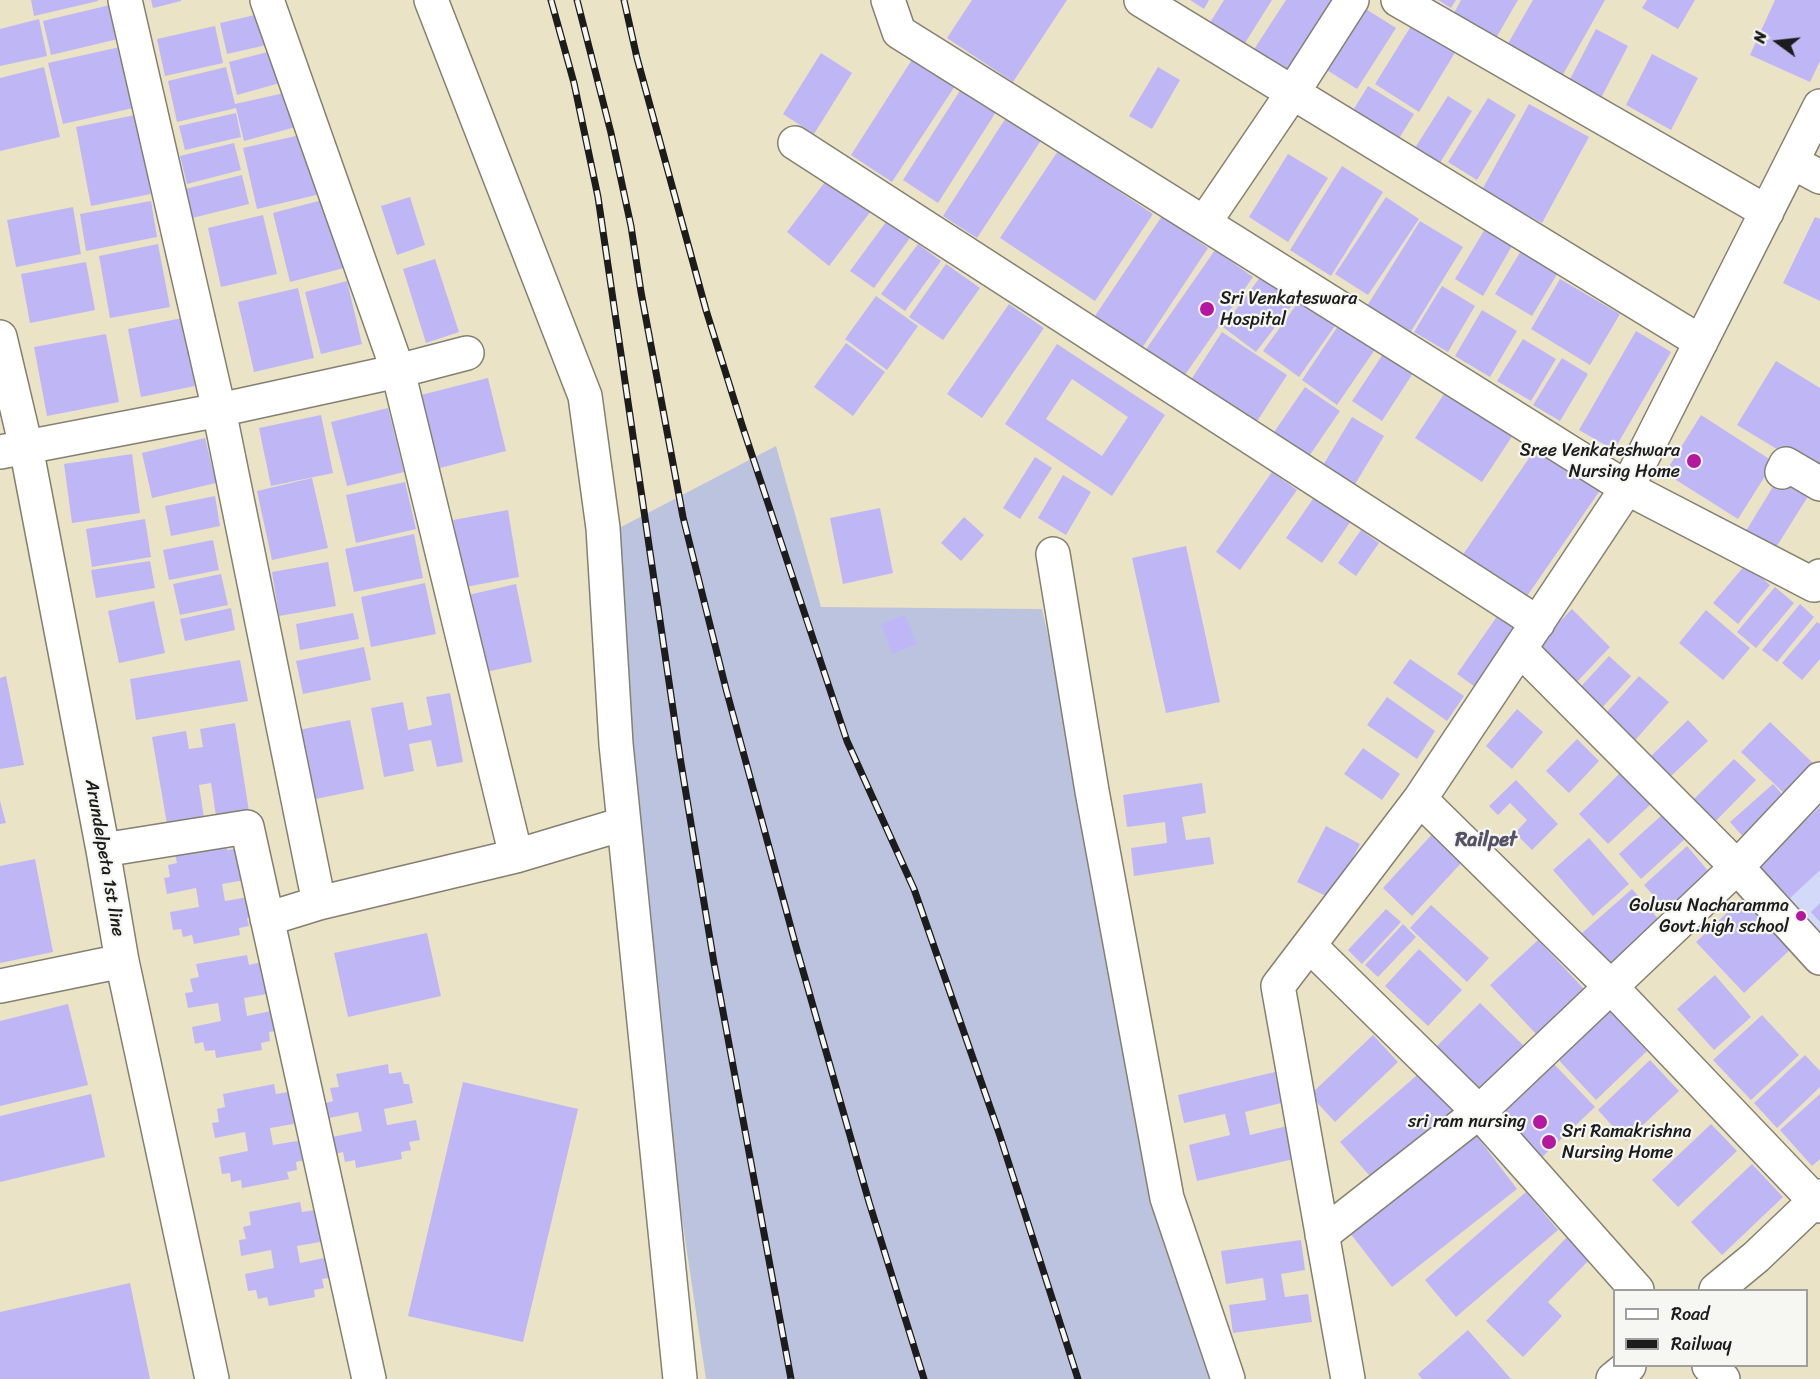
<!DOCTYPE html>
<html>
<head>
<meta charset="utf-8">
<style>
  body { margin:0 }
  #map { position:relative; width:1820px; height:1379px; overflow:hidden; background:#ebe3c6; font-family:Sriracha,sans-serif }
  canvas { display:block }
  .legend { position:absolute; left:1613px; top:1289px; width:195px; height:78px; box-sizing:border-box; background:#f6f6f2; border:2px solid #9f9f9c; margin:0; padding:8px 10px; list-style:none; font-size:18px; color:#1c1c1c }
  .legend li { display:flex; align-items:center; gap:12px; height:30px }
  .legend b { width:30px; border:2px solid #9f9f9c }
  .north { position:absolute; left:1748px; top:12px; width:60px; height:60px; -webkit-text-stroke:4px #f6f6f2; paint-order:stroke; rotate:285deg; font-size:16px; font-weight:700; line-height:24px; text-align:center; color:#1c1c1c }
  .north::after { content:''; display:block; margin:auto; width:21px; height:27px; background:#1c1c1c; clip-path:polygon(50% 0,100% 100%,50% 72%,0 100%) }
</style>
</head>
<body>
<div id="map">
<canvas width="1820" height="1379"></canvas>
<ul class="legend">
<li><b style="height:8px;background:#fff"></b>Road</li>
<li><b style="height:8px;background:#1c1c1c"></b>Railway</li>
</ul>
<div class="north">N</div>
</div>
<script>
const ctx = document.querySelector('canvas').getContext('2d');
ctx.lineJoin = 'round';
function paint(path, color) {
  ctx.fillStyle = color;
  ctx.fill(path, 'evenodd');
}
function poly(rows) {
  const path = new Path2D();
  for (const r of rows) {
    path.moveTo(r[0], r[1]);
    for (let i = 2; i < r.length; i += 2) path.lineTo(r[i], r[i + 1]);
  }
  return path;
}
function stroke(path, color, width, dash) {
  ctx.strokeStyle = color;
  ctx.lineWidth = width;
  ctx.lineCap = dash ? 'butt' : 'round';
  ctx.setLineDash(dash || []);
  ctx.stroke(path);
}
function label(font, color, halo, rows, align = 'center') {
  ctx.font = font + ' Sriracha,sans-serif';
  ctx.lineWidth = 4.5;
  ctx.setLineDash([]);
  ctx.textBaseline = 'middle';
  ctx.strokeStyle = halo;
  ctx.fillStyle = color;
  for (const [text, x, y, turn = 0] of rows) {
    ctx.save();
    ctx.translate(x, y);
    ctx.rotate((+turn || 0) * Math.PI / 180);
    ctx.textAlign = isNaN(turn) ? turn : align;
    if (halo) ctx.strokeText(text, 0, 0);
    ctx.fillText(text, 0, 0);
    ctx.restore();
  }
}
paint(poly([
  [1820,791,1820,958,1744,874]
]), '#d2d9f9');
paint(poly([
  [776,446,821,607,1042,609,1214,1379,706,1379,623,824,621,527]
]), '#bcc3de');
paint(poly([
  [31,0,98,0,98,1,34,16],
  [151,0,181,0,181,1,153,8],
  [972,0,1067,0,1013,82,947,38],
  [1190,0,1209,0,1204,9],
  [1224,0,1272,0,1240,51,1206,29],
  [1286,0,1336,0,1287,77,1251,54],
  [1438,0,1456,0,1451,8],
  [1461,0,1518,0,1496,38,1453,15],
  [1533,0,1605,0,1561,78,1506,47],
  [1647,0,1695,0,1678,29,1642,8],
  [1775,0,1820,0,1820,61,1810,82,1750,55],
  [110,5,118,39,51,55,43,21],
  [1361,6,1396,28,1357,89,1322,67],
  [268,12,275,43,227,54,220,23],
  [1416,18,1459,46,1419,112,1375,84],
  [39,19,47,56,0,66,0,29],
  [215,26,223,63,165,76,157,39],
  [1596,29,1628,46,1600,100,1568,83],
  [120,47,133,108,63,124,48,63],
  [279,49,287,81,237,95,229,62],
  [821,53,852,73,814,134,783,114],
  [1652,54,1698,78,1671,130,1626,105],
  [913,58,955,86,892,182,851,155],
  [44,67,60,137,0,151,0,78],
  [226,67,235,104,293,91,303,125,244,141,236,108,177,122,168,81],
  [1158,67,1180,80,1152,129,1129,116],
  [1368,86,1414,114,1395,145,1349,117],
  [961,89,996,112,938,203,903,180],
  [1448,96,1472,111,1438,166,1413,151],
  [1488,98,1516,115,1477,180,1448,162],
  [1529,104,1589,137,1542,223,1482,190],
  [236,113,241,137,185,150,179,126],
  [135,115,151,194,91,206,76,127],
  [1007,116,1042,139,977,238,943,216],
  [309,133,329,192,257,209,243,148],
  [234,143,241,170,187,184,180,156],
  [1058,151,1153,214,1095,301,1000,238],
  [1288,154,1328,178,1288,242,1249,217],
  [1342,166,1383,192,1331,276,1290,250],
  [242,175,249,204,188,219,181,190],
  [828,178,871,211,829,266,787,232],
  [410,197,425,245,397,255,381,206],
  [1386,197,1419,219,1368,295,1335,274],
  [326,199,344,268,290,282,273,213],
  [151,201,157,237,86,251,80,214],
  [73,207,81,254,16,267,7,220],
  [263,215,277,274,221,287,208,228],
  [1162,216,1208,248,1140,351,1093,319],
  [1815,217,1820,219,1820,301,1783,283],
  [889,218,912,235,874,288,850,271],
  [1420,221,1463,247,1410,333,1367,306],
  [1485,229,1512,246,1483,296,1455,279],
  [158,244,170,307,110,318,99,256],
  [918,244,941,261,905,311,881,294],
  [1522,249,1559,271,1532,316,1495,294],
  [1215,250,1253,277,1180,382,1142,355],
  [435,259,459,332,426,343,403,269],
  [86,262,95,310,30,323,21,274],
  [946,264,980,288,943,340,909,317],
  [1264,272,1298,297,1256,352,1223,327],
  [1560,279,1620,314,1590,365,1531,329],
  [347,281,362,344,321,354,305,292],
  [1442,286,1475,306,1448,352,1414,332],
  [298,288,314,358,254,372,238,302],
  [876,296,918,326,887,370,845,339],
  [1302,297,1337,323,1299,377,1263,351],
  [1009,304,1044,328,982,418,947,394],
  [1482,310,1517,331,1490,377,1455,356],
  [182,318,195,386,141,397,128,329],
  [1340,323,1376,348,1337,405,1302,380],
  [1636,331,1671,352,1614,450,1579,430],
  [1222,332,1287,375,1252,429,1187,386],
  [106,334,119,402,47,416,34,347],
  [1523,339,1556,359,1531,401,1497,381],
  [846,343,885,372,853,416,814,387],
  [1057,344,1165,415,1112,496,1005,424],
  [1072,379,1128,417,1102,456,1046,419],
  [1385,351,1415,370,1382,421,1352,401],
  [1562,358,1588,374,1560,421,1533,405],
  [1776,361,1820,388,1820,475,1737,425],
  [488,378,506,451,440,468,421,395],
  [1305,387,1340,411,1305,462,1270,438],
  [1446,391,1513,435,1482,482,1415,438],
  [388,408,404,472,347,486,331,422],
  [321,415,333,473,271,486,259,428],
  [1701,415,1774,462,1738,519,1665,473],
  [1352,417,1384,436,1354,486,1322,467],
  [205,438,216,483,152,498,142,453],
  [1538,445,1601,489,1525,599,1462,556],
  [132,454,140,513,72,523,64,464],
  [1035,457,1052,468,1020,519,1003,508],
  [1272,472,1297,490,1240,570,1216,552],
  [1782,472,1812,490,1775,549,1746,531],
  [1063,475,1091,492,1066,535,1038,518],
  [312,478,328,548,272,560,257,491],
  [405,482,416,529,356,543,346,495],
  [215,496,220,526,171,536,165,506],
  [1315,496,1351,521,1322,563,1286,538],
  [880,508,893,573,843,584,830,518],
  [508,510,519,577,465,587,453,520],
  [964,517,984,535,961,561,941,543],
  [145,519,151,557,92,567,86,529],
  [1361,530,1379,543,1356,576,1338,563],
  [414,534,423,578,354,592,345,549],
  [213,540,219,570,169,580,163,550],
  [1186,546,1220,702,1166,713,1132,558],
  [150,561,155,588,96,598,91,570],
  [328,562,336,606,279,616,272,572],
  [1746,564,1770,585,1738,624,1713,603],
  [221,574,228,605,180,615,173,584],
  [425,583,436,634,371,647,361,597],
  [516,584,532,662,481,673,464,596],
  [1775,587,1794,603,1756,648,1737,632],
  [154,601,165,653,119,663,108,611],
  [1800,604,1814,617,1777,662,1762,650],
  [231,608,235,630,185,641,180,619],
  [1572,609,1610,647,1574,685,1535,647],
  [1706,610,1750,648,1723,680,1679,643],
  [353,613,359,639,300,650,296,624],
  [905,615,917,644,892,654,881,624],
  [1498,615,1514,626,1474,686,1457,674],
  [1817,622,1820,624,1820,659,1802,680,1782,663],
  [364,647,371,680,303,694,296,661],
  [1609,656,1631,676,1598,712,1576,692],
  [1410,659,1464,696,1447,721,1393,683],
  [240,660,248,701,136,720,130,679],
  [6,676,24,765,0,769,0,678],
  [1639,676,1669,702,1629,747,1599,721],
  [450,693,463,762,437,767,431,740,409,744,414,771,384,777,371,708,403,702,408,730,432,725,426,697],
  [1387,697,1435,731,1417,759,1367,725],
  [1517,709,1543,732,1512,769,1486,746],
  [350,720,364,789,306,801,293,731],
  [1688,720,1708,741,1669,778,1650,757],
  [1770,722,1816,766,1788,797,1741,752],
  [235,723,249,811,216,816,211,783,199,785,204,818,167,824,152,737,186,731,189,749,203,747,200,729],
  [1577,739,1599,761,1569,793,1546,771],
  [1363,748,1400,774,1382,800,1344,774],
  [1734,759,1756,780,1708,829,1686,807],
  [1622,771,1652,803,1608,844,1579,814],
  [1516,780,1558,824,1532,850,1515,833,1527,820,1510,803,1498,815,1489,806],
  [1202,783,1206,813,1182,817,1186,840,1210,837,1214,864,1134,876,1131,848,1167,843,1165,822,1127,827,1123,795],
  [1773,784,1789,802,1746,840,1730,822],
  [0,801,6,823,0,824],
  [1820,807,1820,870,1790,898,1758,865],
  [1663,814,1686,838,1641,879,1619,854],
  [1326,826,1360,844,1332,899,1297,882],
  [1435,831,1465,859,1412,916,1383,888],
  [1589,838,1629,884,1593,916,1553,870],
  [226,840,227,850,240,848,251,879,222,884,225,901,254,896,258,916,247,918,249,926,239,928,240,935,194,944,192,935,183,937,181,929,173,930,170,912,199,907,196,888,167,894,164,878,170,877,168,865,177,863,174,850],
  [1687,846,1710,873,1667,911,1644,885],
  [35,859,53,952,0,963,0,866],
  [1632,889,1660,921,1610,965,1582,933],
  [1745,896,1793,947,1744,993,1696,942],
  [1820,903,1820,922,1811,912],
  [1431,905,1489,958,1467,982,1410,928],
  [1386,909,1401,922,1362,964,1348,950],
  [1403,924,1416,937,1378,977,1365,965],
  [427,933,441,996,348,1017,334,953],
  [1538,940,1584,989,1536,1034,1490,985],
  [1419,949,1462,990,1428,1026,1385,986],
  [247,955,249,965,261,962,272,993,244,998,247,1016,276,1010,280,1030,269,1032,270,1041,261,1043,262,1050,216,1058,215,1050,205,1051,203,1042,195,1044,192,1027,221,1021,218,1003,188,1008,185,993,193,992,190,979,199,977,196,964],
  [1715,975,1751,1017,1714,1050,1677,1009],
  [1480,1003,1525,1047,1475,1098,1430,1053],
  [68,1004,88,1085,0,1106,0,1021],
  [1604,1005,1647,1051,1596,1100,1553,1054],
  [1762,1015,1799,1055,1751,1100,1713,1060],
  [1373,1035,1398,1062,1335,1122,1310,1095],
  [1805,1055,1820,1071,1820,1087,1777,1128,1754,1103],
  [1650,1060,1679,1091,1626,1141,1598,1110],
  [388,1064,389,1074,401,1072,404,1084,409,1084,413,1103,384,1109,387,1125,416,1120,420,1140,409,1142,411,1150,401,1152,402,1159,356,1168,355,1160,345,1162,343,1152,335,1154,332,1137,362,1131,358,1112,329,1118,326,1103,333,1101,330,1088,339,1087,336,1074],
  [1554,1064,1595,1107,1539,1160,1499,1116],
  [1423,1070,1458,1110,1375,1182,1340,1142],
  [1275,1072,1281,1103,1245,1112,1250,1135,1287,1126,1294,1159,1197,1181,1189,1145,1230,1135,1225,1114,1184,1123,1178,1095],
  [463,1082,578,1109,523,1342,408,1316],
  [274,1084,276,1094,288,1092,290,1104,296,1104,299,1123,270,1128,273,1145,303,1140,306,1160,296,1162,297,1170,287,1172,289,1179,242,1188,241,1180,231,1182,230,1173,222,1174,219,1157,248,1151,245,1132,215,1138,212,1123,219,1122,217,1109,225,1107,223,1094],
  [91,1094,105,1157,0,1182,0,1116],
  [1820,1094,1820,1159,1812,1166,1780,1130],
  [1711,1124,1737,1151,1678,1207,1652,1180],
  [1476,1135,1517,1189,1392,1287,1350,1233],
  [1752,1164,1783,1197,1722,1255,1691,1222],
  [1526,1192,1558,1230,1456,1317,1425,1280],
  [300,1202,302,1212,315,1210,317,1222,322,1221,326,1241,297,1246,300,1263,329,1257,333,1277,322,1279,324,1288,314,1290,315,1297,269,1306,267,1297,258,1299,256,1290,248,1291,245,1274,274,1268,271,1250,241,1256,239,1240,246,1239,243,1227,251,1225,249,1212],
  [1569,1235,1592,1257,1548,1302,1562,1316,1523,1357,1486,1321],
  [1301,1240,1305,1270,1281,1274,1285,1297,1308,1294,1312,1322,1233,1333,1229,1305,1266,1300,1263,1278,1226,1284,1221,1251],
  [130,1283,150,1379,0,1379,0,1312],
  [1468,1330,1511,1379,1422,1379,1418,1374]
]), '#bfb6f6');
const minor = poly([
  [125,0,219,410,319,903],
  [267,0,398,371,516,856],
  [431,0,585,396,603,528,616,744,680,1379],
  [888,0,899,32,1627,488,1820,106],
  [1141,0,1701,342],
  [1398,0,1767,212],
  [795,143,1538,623],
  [1792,162,1820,177],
  [1204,223,1293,92,1352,0],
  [0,337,26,447,103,850,122,961,212,1379],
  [0,452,219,410,398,371,467,353],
  [1782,472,1786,464,1820,484],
  [1053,554,1092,791,1167,1198,1228,1379],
  [1521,650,1737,867,1820,958],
  [1420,799,1610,986,1820,1206],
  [103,850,247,827,369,1379],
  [267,919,319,903,516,856,623,824],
  [1309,945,1479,1112,1637,1290],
  [0,986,122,961],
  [1322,1235,1479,1112,1737,867,1820,779],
  [1716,1290,1756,1257,1820,1196],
  [1709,1366,1723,1379],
  [1348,1379,1278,986,1420,799,1627,488,1814,585,1820,576],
  [1613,1379,1629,1366]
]);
stroke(minor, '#848071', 36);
stroke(minor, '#fff', 33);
const rail = poly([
  [551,0,574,83,598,197,680,757,714,963,791,1379],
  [577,0,611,133,631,226,641,292,683,517,726,689,797,950,869,1202,924,1379],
  [624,0,637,58,706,310,742,425,847,741,914,889,999,1133,1078,1379]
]);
stroke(rail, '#1c1c1c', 7);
stroke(rail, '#f6f6f2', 4.5, [14]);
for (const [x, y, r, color] of [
  [1207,309,8,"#b5179e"],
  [1694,461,8,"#b5179e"],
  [1801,916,6,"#b5179e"],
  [1540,1122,8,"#b5179e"],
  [1549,1142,8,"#b5179e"]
]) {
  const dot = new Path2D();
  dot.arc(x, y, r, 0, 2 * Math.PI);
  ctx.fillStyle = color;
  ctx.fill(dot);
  stroke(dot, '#f6f6f2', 2);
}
label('18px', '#1c1c1c', '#f6f6f2', [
  ["Sri Venkateswara",1220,299,"left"],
  ["Hospital",1220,320,"left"],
  ["Sree Venkateshwara",1680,451],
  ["Nursing Home",1680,472],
  ["Golusu Nacharamma",1789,906],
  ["Govt.high school",1789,927],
  ["sri ram nursing",1526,1122],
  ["Sri Ramakrishna",1562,1132,"left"],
  ["Nursing Home",1562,1153,"left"]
], 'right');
label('18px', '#1c1c1c', '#f6f6f2', [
  ["Arundelpeta 1st line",104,858,80]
]);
label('bold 20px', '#555268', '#f6f6f2', [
  ["Railpet",1486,841]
]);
</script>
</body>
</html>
